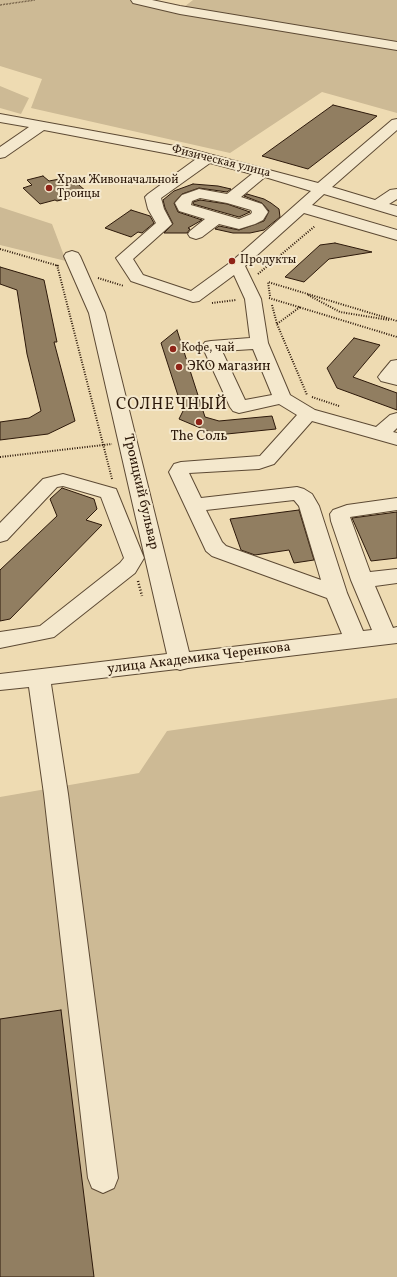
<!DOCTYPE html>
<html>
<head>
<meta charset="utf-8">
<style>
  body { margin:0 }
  canvas { display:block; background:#eedbb2 }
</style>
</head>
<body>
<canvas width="397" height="1277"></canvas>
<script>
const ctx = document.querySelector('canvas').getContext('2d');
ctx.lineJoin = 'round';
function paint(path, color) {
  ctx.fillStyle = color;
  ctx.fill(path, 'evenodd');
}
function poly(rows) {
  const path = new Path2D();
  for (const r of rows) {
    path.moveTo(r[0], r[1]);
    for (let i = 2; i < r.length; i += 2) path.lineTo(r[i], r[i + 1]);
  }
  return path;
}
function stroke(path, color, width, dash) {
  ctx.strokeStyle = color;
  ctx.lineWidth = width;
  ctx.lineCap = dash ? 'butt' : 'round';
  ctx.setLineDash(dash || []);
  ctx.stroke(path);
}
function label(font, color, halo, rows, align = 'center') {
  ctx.font = font + ' Vollkorn,serif';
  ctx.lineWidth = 4;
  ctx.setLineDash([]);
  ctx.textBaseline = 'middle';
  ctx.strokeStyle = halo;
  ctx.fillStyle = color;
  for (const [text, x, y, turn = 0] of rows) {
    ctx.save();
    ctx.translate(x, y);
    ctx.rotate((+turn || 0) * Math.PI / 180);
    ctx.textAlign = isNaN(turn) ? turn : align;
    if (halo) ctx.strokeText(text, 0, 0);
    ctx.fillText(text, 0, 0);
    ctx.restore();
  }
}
paint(poly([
  [0,0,137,0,180,10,193,0,397,0,397,113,322,92,230,153,31,108,42,79,0,66],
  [0,86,29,98,21,114,0,108],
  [0,207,52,224,66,261,0,245],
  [397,698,397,1277,0,1277,0,797,139,773,167,731]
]), '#cdba95');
const building = poly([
  [333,105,377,116,308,169,262,156,333,105],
  [43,176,49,181,70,177,88,193,57,201,55,200,40,204,23,188,32,185,27,180,43,176],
  [193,184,218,186,231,189,227,192,199,188,182,194,174,203,178,212,202,220,188,228,190,229,187,233,164,233,173,224,165,208,163,200,174,191,193,184],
  [247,194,264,199,271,203,279,209,280,217,264,230,250,233,233,233,215,229,219,226,239,230,264,221,269,211,262,203,244,196,247,194],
  [200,200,227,204,250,212,239,217,193,204,193,202,200,200],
  [131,210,150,216,154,223,142,233,138,232,131,237,105,228,131,210],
  [335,243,372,252,329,259,304,282,285,277,320,245,335,243],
  [0,267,44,280,57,342,54,342,75,421,48,434,0,440,0,422,29,418,41,411,27,354,17,290,0,284,0,267],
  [177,330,205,417,219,421,272,416,276,429,217,435,179,419,183,411,161,343,177,330],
  [354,338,380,345,353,377,397,393,397,410,337,388,327,368,354,338],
  [62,488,94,499,97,509,86,520,102,525,10,619,0,621,0,570,57,516,50,499,62,488],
  [299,510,314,560,294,563,289,550,255,555,241,550,230,519,299,510],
  [397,512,397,558,371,561,352,518,397,512],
  [61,1010,94,1277,0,1277,0,1019,61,1010]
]);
paint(building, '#917e61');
stroke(building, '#2d190a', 1);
const minor = poly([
  [131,0,152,0,180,6,397,42,397,50,180,14,133,3,131,0],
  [0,114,186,148,318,183,392,120,397,119,397,130,332,187,375,200,390,190,397,189,397,199,389,204,397,206,397,216,324,194,312,205,397,230,397,240,304,213,245,266,261,299,268,343,290,395,315,410,376,427,390,415,397,413,397,428,393,432,397,433,397,445,312,421,274,464,259,469,189,473,201,498,297,487,304,489,312,494,319,506,347,593,363,631,372,630,351,580,331,521,330,514,333,510,347,505,397,498,397,510,350,517,370,572,397,569,397,583,375,586,393,628,397,627,397,643,188,668,180,670,177,669,51,684,68,794,118,1178,114,1188,103,1193,92,1188,88,1178,44,794,29,687,0,690,0,674,167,654,89,313,64,256,66,253,72,251,78,253,80,256,105,313,189,652,342,634,327,598,212,556,206,551,169,472,174,464,181,462,260,456,297,415,279,404,239,413,233,411,230,407,202,346,205,342,211,341,250,338,245,299,234,275,199,301,193,302,131,281,116,258,156,223,148,209,145,197,148,194,196,159,44,130,5,157,0,158,0,147,29,127,0,122,0,114],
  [210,163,252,174,227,194,199,189,182,195,175,203,179,211,205,219,190,231,188,234,190,237,196,239,202,237,219,224,239,229,255,224,263,220,268,212,262,204,241,197,265,177,311,191,231,262,191,291,143,275,133,259,172,224,164,209,161,198,210,163],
  [200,198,227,203,251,210,252,212,251,214,239,219,191,205,192,201,200,198],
  [253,349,272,395,245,400,222,351,253,349],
  [294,500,299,506,321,580,226,546,222,542,206,510,294,500],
  [397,360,397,385,381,381,378,377,381,373,391,361,397,360],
  [63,474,116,489,144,558,135,573,54,637,0,648,0,632,40,626,120,563,124,558,101,497,63,486,57,487,7,540,0,542,0,523,43,479,63,474]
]);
stroke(minor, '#5d4a34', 2);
stroke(poly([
  [0,5,35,0]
]), '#2d190a', 1.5, [0.5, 1]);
stroke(poly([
  [0,249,59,266],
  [57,265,112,479],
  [258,274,315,226],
  [98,278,124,286],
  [308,295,340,312,389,320],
  [270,296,268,282,397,321],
  [269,298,397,337],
  [212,303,236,300],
  [272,305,277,324,307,395],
  [277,324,300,307],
  [312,397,339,406],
  [0,457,112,444]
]), '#2d190a', 2, [1, 1.5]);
stroke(poly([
  [138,581,142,596]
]), '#2d190a', 2.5, [1, 2]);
paint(minor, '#f4e8cd');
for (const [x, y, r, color] of [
  [49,188,4,"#8f2418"],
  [232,261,4,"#8f2418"],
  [173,349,4,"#8f2418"],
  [179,367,4,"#8f2418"],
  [199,422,4,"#8f2418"]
]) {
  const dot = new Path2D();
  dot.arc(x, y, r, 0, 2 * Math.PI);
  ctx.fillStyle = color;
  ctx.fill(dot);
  stroke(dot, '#f4e8cd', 1.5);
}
label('12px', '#2d190a', '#f4e8cd', [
  ["Физическая улица",221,162,14]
]);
label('12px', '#2d190a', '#f4e8cd', [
  ["Храм Живоначальной",57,181],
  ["Троицы",57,195],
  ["Продукты",240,261],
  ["Кофе, чай",181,349]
], 'left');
label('14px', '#2d190a', '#f4e8cd', [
  ["ЭКО магазин",187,367],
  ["The Соль",199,437,"center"]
], 'left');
label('14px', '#2d190a', '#f4e8cd', [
  ["Троицкий бульвар",140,492,77],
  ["улица Академика Черенкова",199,659,-7]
]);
ctx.letterSpacing = '1px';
label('16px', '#2d190a', '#f4e8cd', [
  ["СОЛНЕЧНЫЙ",172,406]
]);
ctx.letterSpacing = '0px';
</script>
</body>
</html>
